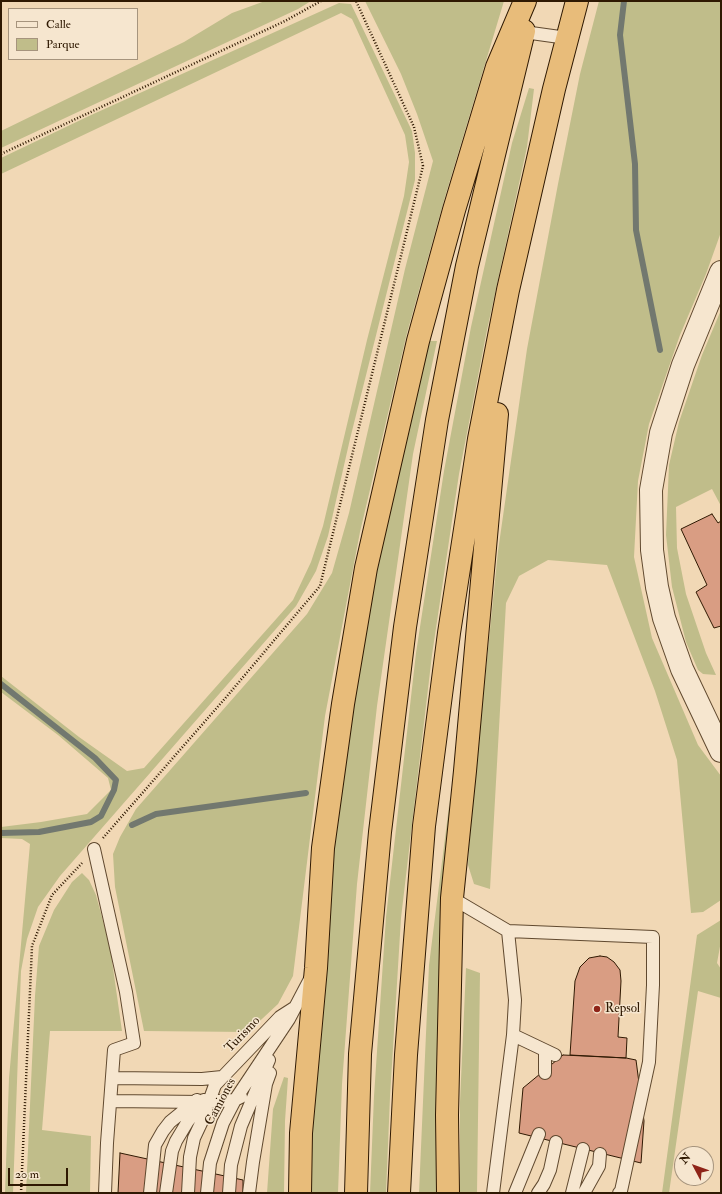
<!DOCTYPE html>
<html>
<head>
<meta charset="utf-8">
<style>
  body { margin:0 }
  #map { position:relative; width:722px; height:1194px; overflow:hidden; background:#f1d8b5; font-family:"IM FELL Double Pica",serif }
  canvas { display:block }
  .frame { position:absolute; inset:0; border:2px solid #2f1902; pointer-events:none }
  .legend { position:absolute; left:8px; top:8px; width:130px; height:52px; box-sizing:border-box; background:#f6e6cf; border:1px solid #a6947d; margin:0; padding:5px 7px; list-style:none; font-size:12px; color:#2f1902 }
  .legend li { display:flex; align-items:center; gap:8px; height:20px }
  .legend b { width:20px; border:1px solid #a6947d }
  .north { position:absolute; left:674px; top:1146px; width:40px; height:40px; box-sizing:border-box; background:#f6e6cf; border:1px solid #a6947d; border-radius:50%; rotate:311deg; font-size:11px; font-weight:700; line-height:16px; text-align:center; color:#2f1902 }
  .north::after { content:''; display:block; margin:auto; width:14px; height:18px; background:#8f2418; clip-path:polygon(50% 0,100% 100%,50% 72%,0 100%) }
  .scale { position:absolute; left:8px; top:1168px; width:60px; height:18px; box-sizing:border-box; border:2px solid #2f1902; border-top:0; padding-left:5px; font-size:12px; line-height:14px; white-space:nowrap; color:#2f1902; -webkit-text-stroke:3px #f6e6cf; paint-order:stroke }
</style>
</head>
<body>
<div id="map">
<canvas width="722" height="1194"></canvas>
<div class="frame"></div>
<ul class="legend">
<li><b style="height:5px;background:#f6e6cf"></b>Calle</li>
<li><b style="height:11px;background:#c0bd8a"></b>Parque</li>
</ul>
<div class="north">N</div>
<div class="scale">20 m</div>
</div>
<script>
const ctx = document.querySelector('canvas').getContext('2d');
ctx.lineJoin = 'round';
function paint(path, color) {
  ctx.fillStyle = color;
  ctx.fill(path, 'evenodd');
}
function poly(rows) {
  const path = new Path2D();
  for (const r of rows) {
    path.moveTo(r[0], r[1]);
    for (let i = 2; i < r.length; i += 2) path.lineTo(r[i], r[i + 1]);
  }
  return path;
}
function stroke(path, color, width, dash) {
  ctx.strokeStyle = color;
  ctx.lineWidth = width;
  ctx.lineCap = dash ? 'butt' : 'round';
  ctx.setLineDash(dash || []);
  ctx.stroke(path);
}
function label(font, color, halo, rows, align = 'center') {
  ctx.font = font + ' "IM FELL Double Pica",serif';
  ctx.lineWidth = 3;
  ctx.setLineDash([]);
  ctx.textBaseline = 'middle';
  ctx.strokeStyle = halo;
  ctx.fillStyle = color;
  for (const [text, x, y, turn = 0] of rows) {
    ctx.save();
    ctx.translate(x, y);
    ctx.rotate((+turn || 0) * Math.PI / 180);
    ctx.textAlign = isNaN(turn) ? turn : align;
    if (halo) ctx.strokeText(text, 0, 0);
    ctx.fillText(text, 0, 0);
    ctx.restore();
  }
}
paint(poly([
  [265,1,311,1,298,9,1,148,1,131,184,42,232,13],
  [365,1,504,1,445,197,407,333,360,532,325,716,293,976,278,1004,248,1032,144,1031,115,887,113,854,120,837,136,809,307,614,332,573,349,513,405,269,433,161,417,114,401,74],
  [599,1,721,1,721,232,706,274,680,335,649,424,638,481,634,557,652,638,698,745,721,776,721,900,703,912,691,913,677,760,655,691,607,565,548,560,519,576,506,603,490,889,474,884,468,865,470,826,498,551,527,349,558,184,580,74],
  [339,3,351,4,412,131,415,153,415,180,350,439,328,536,316,571,296,606,60,876,38,907,27,939,21,971,13,1193,5,1193,9,1078,30,844,22,839,1,838,1,827,41,822,87,814,111,790,108,778,58,735,1,692,1,676,79,737,127,771,144,768,293,600,311,562,323,526,367,340,404,196,409,162,405,135,352,19,341,13,1,174,1,158,89,116],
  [529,88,534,89,527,147,487,330,459,474,432,655,401,918,390,1097,386,1193,370,1193,374,1096,386,917,416,653,444,471,471,327,512,143],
  [721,310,721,506,712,489,676,507,677,548,686,594,706,653,716,675,703,674,698,670,686,642,672,587,666,535,669,465,679,422,702,355],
  [429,341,437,341,413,454,377,706,357,884,342,1084,338,1193,310,1193,320,972,346,742,367,607],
  [450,798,439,1001,437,1193,419,1193,429,965],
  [82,873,89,880,96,895,110,947,122,1031,50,1031,42,1130,91,1136,90,1193,26,1193,35,996,39,946,54,910,72,882],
  [721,920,721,941,717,963,721,969,721,998,698,991,669,1193,662,1193,697,935],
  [466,968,480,973,477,1193,460,1193,460,1102],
  [284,1077,288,1078,285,1121,284,1193,267,1193,273,1109]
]), '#c0bd8a');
stroke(poly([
  [624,1,620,35,635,164,636,230,660,350],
  [1,684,95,758,116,780,114,790,101,816,91,822,39,832,1,833],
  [132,825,156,814,306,793]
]), '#72786f', 6);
const building = poly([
  [712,514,718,523,721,521,721,626,714,628,696,592,707,585,681,529,712,514],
  [600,956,607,957,614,962,620,970,621,981,618,1037,627,1038,626,1058,570,1055,575,981,580,967,589,958,600,956],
  [563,1055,626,1058,636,1060,644,1121,641,1163,519,1133,523,1088,563,1055],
  [120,1153,243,1180,243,1193,118,1193,120,1153]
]);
paint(building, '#d99d83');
stroke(building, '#2f1902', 1);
const service = poly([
  [524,32,567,38],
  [94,849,126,992,134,1043,114,1050,107,1143,105,1193],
  [452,898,508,931,515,1000,513,1035,493,1193],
  [508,931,653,937,653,985,649,1062,621,1191,619,1193],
  [513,1035,555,1055],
  [545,1073,545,1051],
  [112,1078,202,1079,222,1077],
  [111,1101,202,1102,235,1100,241,1097],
  [150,1193,155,1145,163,1131,170,1122,197,1100],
  [166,1193,172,1151,176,1141,188,1121,204,1100],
  [188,1193,190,1157,194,1138,202,1121,215,1085,280,1017,294,1008],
  [207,1193,210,1163,223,1123,235,1100,289,1019,310,979],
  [229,1193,231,1165,241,1126,269,1060],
  [249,1193,253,1162,266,1084,270,1073],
  [515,1193,539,1134],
  [538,1193,544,1184,550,1170,556,1142],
  [572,1193,583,1149],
  [584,1193,599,1166,600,1154]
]);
const tertiary = poly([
  [721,272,683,365,661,433,651,490,652,550,657,587,664,618,682,669,721,751]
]);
const motorway = poly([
  [300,1193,301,1133,316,968,323,848,343,704,366,568,418,341,454,210,497,67,525,1],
  [356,1193,360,1054,380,832,405,627,437,420,467,266,524,31],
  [399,1193,406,1055,424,826,449,633,479,439,508,290,554,89,577,1],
  [448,1193,447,1115,452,898,465,771,497,414]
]);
stroke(service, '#60492f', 14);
stroke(tertiary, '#60492f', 24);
stroke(motorway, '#2f1902', 24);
stroke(poly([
  [1,154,285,21,321,1],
  [103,838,228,695,320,586,423,166,414,127,356,1],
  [21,1193,32,946,52,895,82,863]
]), '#2f1902', 2.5, [1, 2]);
stroke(service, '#f6e6cf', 12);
stroke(tertiary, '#f6e6cf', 22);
stroke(motorway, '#e8bc7a', 22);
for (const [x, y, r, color] of [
  [597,1009,4,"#8f2418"]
]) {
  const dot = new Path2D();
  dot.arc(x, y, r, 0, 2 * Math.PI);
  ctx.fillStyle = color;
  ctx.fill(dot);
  stroke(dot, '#f6e6cf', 1.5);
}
label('13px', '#2f1902', '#f6e6cf', [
  ["Repsol",605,1009]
], 'left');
label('13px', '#2f1902', '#f6e6cf', [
  ["Turismo",243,1035,-46],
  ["Camiones",221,1102,-62]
]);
</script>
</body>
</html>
